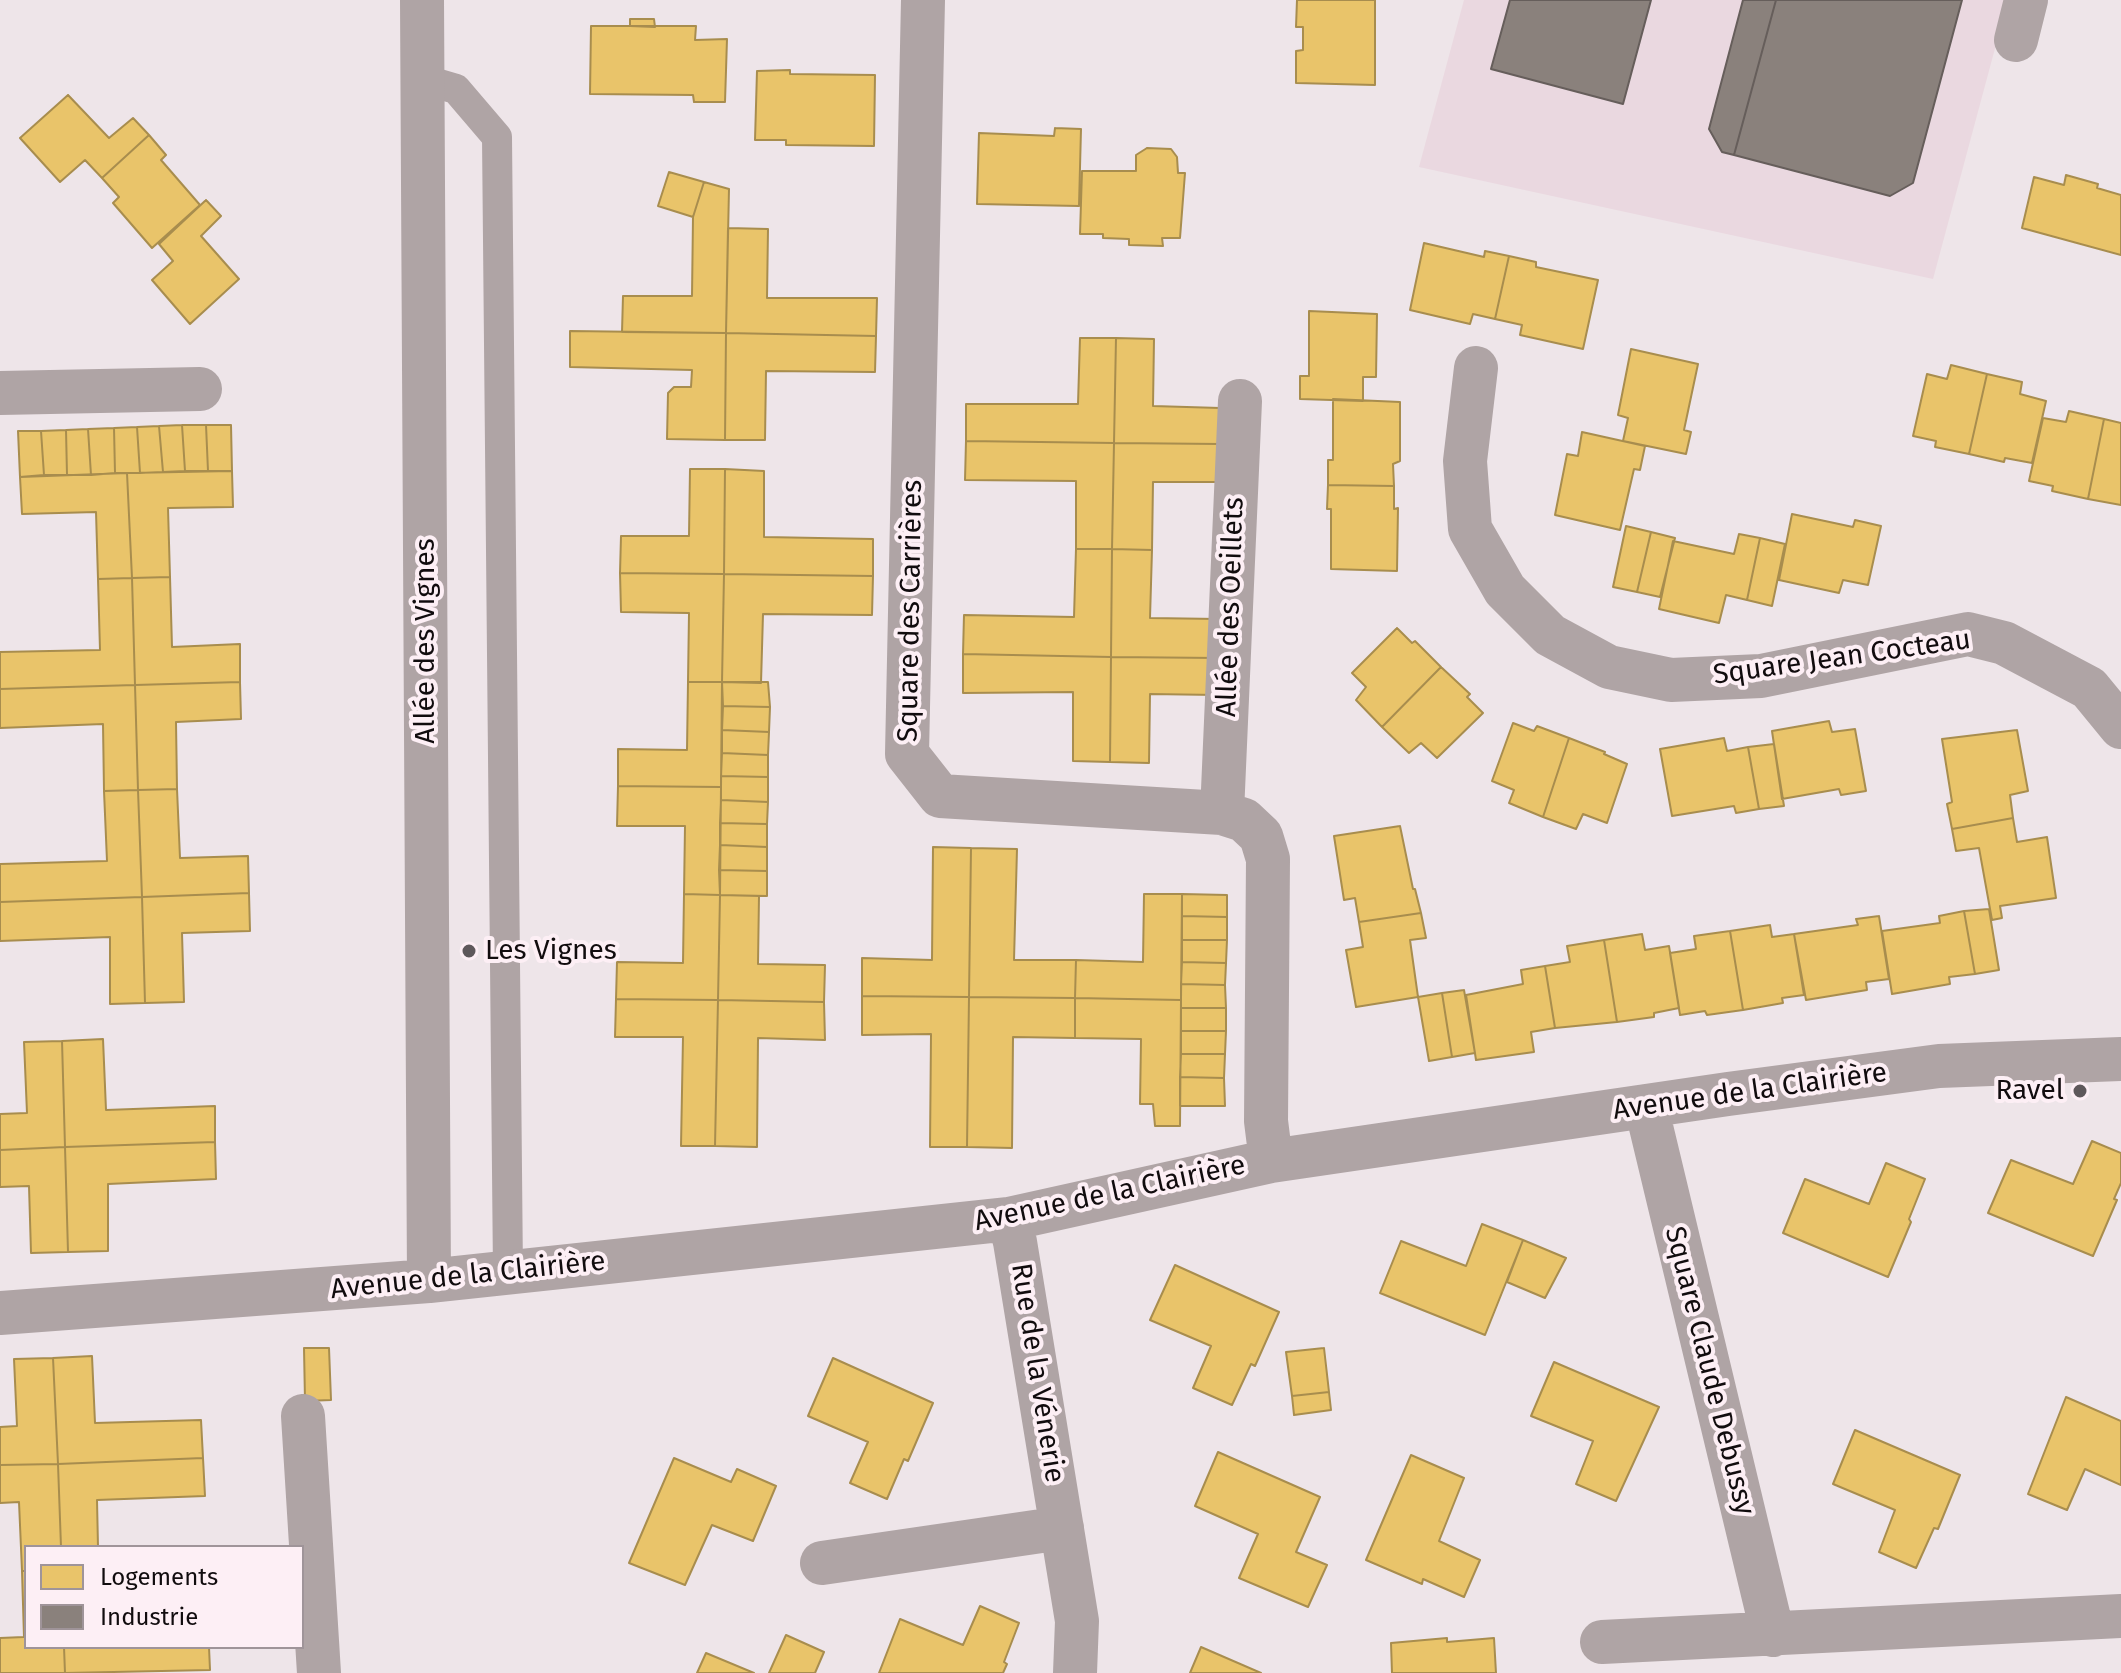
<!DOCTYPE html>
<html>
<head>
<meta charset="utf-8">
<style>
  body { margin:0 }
  #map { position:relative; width:2121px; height:1673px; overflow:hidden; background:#eee5e9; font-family:"Fira Sans",sans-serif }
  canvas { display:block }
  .legend { position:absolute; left:24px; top:1545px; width:280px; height:104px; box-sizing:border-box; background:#fdeff5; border:2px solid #9f9499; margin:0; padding:10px 14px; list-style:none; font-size:24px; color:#110c0e }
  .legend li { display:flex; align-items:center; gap:16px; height:40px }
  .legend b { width:40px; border:2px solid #9f9499 }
</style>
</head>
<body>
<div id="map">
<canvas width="2121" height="1673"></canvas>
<ul class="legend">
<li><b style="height:22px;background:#e9c46a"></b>Logements</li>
<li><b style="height:22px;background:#8a817c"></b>Industrie</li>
</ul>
</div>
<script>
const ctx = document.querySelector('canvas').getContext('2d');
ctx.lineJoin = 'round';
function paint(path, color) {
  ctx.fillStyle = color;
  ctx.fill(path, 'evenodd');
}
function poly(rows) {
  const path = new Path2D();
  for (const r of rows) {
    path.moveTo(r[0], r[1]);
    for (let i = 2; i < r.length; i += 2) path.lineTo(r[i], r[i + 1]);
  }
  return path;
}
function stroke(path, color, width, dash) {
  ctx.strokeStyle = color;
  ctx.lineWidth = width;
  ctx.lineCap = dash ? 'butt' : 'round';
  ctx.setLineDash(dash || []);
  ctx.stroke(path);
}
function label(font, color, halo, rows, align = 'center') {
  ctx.font = font + ' "Fira Sans",sans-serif';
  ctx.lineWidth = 8;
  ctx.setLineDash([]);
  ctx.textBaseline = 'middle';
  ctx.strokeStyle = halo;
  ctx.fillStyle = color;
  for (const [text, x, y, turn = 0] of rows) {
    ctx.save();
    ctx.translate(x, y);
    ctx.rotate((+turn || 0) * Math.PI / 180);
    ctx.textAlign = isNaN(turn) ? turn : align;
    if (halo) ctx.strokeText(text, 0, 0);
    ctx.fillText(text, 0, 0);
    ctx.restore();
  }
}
paint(poly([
  [1464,0,2008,0,1933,279,1419,167]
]), '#ead8e0');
const homes = poly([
  [1297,0,1375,0,1375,85,1296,83,1296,51,1303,50,1303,27,1296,27,1297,0],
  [630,19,654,19,655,27,630,26,630,19],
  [591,26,696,26,695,40,727,39,725,102,694,102,693,95,590,94,591,26],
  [790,70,790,74,875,75,874,146,786,145,786,140,755,140,757,71,790,70],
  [68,95,109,138,133,118,149,135,102,178,85,160,60,182,20,138,68,95],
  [1055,128,1081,129,1079,206,977,204,979,133,1054,136,1055,128],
  [149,135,166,155,161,160,200,205,152,248,113,203,119,197,102,178,149,135],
  [1147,148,1171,149,1177,157,1178,173,1185,173,1180,238,1162,238,1163,246,1129,245,1129,239,1103,238,1103,234,1080,234,1082,171,1136,171,1136,155,1147,148],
  [669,172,704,182,693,217,658,206,669,172],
  [2066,175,2098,184,2097,188,2121,195,2121,255,2022,228,2034,177,2064,185,2066,175],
  [704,182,729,189,726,333,622,332,623,296,692,296,693,217,704,182],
  [206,200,221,216,201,236,239,279,190,324,152,280,173,261,159,244,206,200],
  [728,228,768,229,767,298,877,298,876,336,726,333,728,228],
  [1424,243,1484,257,1485,251,1509,256,1495,319,1473,314,1470,324,1410,310,1424,243],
  [1509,256,1536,262,1536,267,1598,280,1583,349,1520,335,1522,325,1495,319,1509,256],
  [1309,311,1377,314,1376,377,1363,377,1363,401,1300,399,1300,376,1309,376,1309,311],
  [570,331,726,333,725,440,667,439,668,393,674,387,691,387,692,370,570,367,570,331],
  [726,333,876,336,875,372,766,371,765,440,725,440,726,333],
  [1080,338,1116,338,1114,443,966,441,966,404,1078,404,1080,338],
  [1116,338,1154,339,1153,406,1220,408,1220,444,1114,443,1116,338],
  [1631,349,1698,364,1684,430,1691,432,1686,454,1623,441,1628,418,1618,415,1631,349],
  [1951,365,1987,374,1969,454,1935,447,1936,441,1913,436,1927,374,1947,379,1951,365],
  [1987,374,2022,382,2020,394,2046,401,2032,463,2005,458,2004,462,1969,454,1987,374],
  [1333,399,1400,402,1400,461,1393,464,1394,486,1328,485,1328,460,1333,460,1333,399],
  [2069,411,2104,419,2088,499,2052,491,2053,486,2029,481,2043,418,2066,422,2069,411],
  [2104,419,2121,423,2121,505,2088,499,2104,419],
  [182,425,206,425,208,471,185,471,182,425],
  [182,425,185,471,163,472,159,426,182,425],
  [206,425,231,425,232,471,208,471,206,425],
  [159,426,163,472,140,473,137,427,159,426],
  [137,427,140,473,115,473,114,428,137,427],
  [114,428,115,473,91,475,88,429,114,428],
  [88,429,91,475,67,475,66,430,88,429],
  [66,430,67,475,44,475,41,431,66,430],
  [18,431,41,431,44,475,20,477,18,431],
  [1582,432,1645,446,1640,470,1634,469,1620,530,1555,515,1567,454,1578,456,1582,432],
  [966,441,1114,443,1112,549,1076,549,1076,481,965,480,966,441],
  [1114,443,1220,444,1220,482,1153,482,1152,550,1112,549,1114,443],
  [690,469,725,469,724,574,620,573,621,536,689,536,690,469],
  [725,469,764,471,764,537,873,539,873,576,724,574,725,469],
  [232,471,233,507,168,508,170,577,132,578,127,473,232,471],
  [127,473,132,578,98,579,96,512,22,514,20,477,127,473],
  [1328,485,1394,486,1394,509,1398,508,1397,571,1331,569,1331,509,1327,509,1328,485],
  [1792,514,1853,527,1855,520,1881,526,1868,585,1843,580,1839,593,1779,580,1792,514],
  [1626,526,1651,532,1637,592,1613,587,1626,526],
  [1651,532,1675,538,1660,597,1637,592,1651,532],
  [1739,534,1760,538,1747,600,1726,595,1719,623,1659,609,1673,541,1734,554,1739,534],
  [1760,538,1785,544,1772,606,1747,600,1760,538],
  [1076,549,1112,549,1111,657,963,654,964,615,1074,617,1076,549],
  [1112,549,1152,550,1150,618,1218,619,1218,658,1111,657,1112,549],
  [620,573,724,574,722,682,688,682,689,613,621,612,620,573],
  [724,574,873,576,872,615,763,614,761,683,722,682,724,574],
  [170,577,172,647,240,644,240,682,135,685,132,578,170,577],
  [132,578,135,685,0,689,0,652,100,650,98,579,132,578],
  [1397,628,1412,643,1415,641,1441,667,1382,727,1356,700,1366,687,1352,673,1397,628],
  [963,654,1111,657,1110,762,1073,761,1073,692,963,693,963,654],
  [1111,657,1218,658,1217,695,1150,694,1149,763,1110,762,1111,657],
  [1441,667,1470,694,1467,697,1483,713,1437,758,1421,743,1409,753,1382,727,1441,667],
  [240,682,241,719,176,722,177,789,138,790,135,685,240,682],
  [688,682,722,682,721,787,618,786,618,749,687,750,688,682],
  [722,682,768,682,770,707,723,706,722,682],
  [135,685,138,790,104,791,103,724,0,728,0,689,135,685],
  [723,706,770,707,769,732,722,730,723,706],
  [1829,721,1832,732,1855,729,1866,791,1841,795,1839,789,1782,799,1772,731,1829,721],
  [1513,723,1534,731,1537,726,1569,738,1543,817,1509,803,1514,790,1492,781,1513,723],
  [722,730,769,732,768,755,722,753,722,730],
  [2017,730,2028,791,2010,795,2013,818,1952,829,1947,804,1952,802,1942,739,2017,730],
  [1569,738,1605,752,1604,754,1627,764,1607,823,1583,814,1576,829,1543,817,1569,738],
  [1724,738,1727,751,1748,747,1759,809,1736,813,1734,806,1672,816,1660,749,1724,738],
  [1774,744,1784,806,1759,809,1748,747,1774,744],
  [722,753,768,755,768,777,721,776,722,753],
  [721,776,768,777,768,802,721,800,721,776],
  [618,786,721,787,720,895,684,894,685,826,617,826,618,786],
  [177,789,180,858,248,856,249,893,142,897,138,790,177,789],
  [138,790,142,897,0,902,0,864,107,861,104,791,138,790],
  [721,800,768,802,767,824,720,823,721,800],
  [2013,818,2017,842,2047,837,2056,898,2000,906,2002,918,1992,920,1979,848,1956,851,1952,829,2013,818],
  [720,823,767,824,767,847,720,845,720,823],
  [1400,826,1413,889,1415,889,1421,913,1359,922,1355,898,1344,900,1334,836,1400,826],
  [720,845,767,847,767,871,719,870,720,845],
  [933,847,971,848,969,997,862,996,862,958,932,960,933,847],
  [971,848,1017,849,1014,960,1076,960,1075,998,969,997,971,848],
  [719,870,767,871,767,896,720,895,719,870],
  [249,893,250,931,182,933,184,1002,145,1003,142,897,249,893],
  [684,894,720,895,718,1000,616,999,617,962,683,963,684,894],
  [1144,894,1182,894,1181,1000,1075,998,1076,960,1143,962,1144,894],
  [1182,894,1227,895,1227,917,1182,916,1182,894],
  [720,895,759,896,758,964,825,965,824,1002,718,1000,720,895],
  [142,897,145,1003,110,1004,110,937,0,941,0,902,142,897],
  [1989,909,1999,970,1975,974,1964,911,1989,909],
  [1964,911,1975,974,1949,977,1950,984,1892,994,1882,931,1940,923,1939,916,1964,911],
  [1421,913,1426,938,1410,940,1418,997,1356,1007,1346,950,1363,947,1359,922,1421,913],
  [1182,916,1227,917,1227,940,1182,940,1182,916],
  [1879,916,1889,979,1866,982,1867,990,1806,1000,1794,934,1858,925,1856,919,1879,916],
  [1770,925,1772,937,1794,934,1804,995,1782,998,1783,1003,1743,1010,1730,931,1770,925],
  [1730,931,1743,1010,1707,1015,1705,1011,1680,1015,1670,953,1696,949,1694,936,1730,931],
  [1642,934,1645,950,1669,946,1679,1008,1654,1013,1654,1017,1617,1022,1604,940,1642,934],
  [1182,940,1227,940,1226,963,1182,962,1182,940],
  [1604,940,1617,1022,1555,1028,1545,966,1570,962,1567,946,1604,940],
  [1182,962,1226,963,1225,985,1181,984,1182,962],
  [1545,966,1555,1028,1531,1032,1534,1052,1476,1060,1466,995,1523,984,1521,970,1545,966],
  [1181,984,1225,985,1226,1008,1181,1008,1181,984],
  [1464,990,1475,1053,1452,1057,1442,993,1464,990],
  [1442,993,1452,1057,1429,1061,1418,997,1442,993],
  [862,996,969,997,967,1147,930,1147,931,1034,862,1035,862,996],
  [969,997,1075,998,1075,1038,1013,1037,1012,1148,967,1147,969,997],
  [1075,998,1181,1000,1180,1126,1155,1126,1153,1104,1140,1104,1141,1039,1075,1038,1075,998],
  [616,999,718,1000,715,1146,681,1146,683,1037,615,1037,616,999],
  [718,1000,824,1002,825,1040,758,1038,757,1147,715,1146,718,1000],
  [1181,1008,1226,1008,1226,1031,1181,1031,1181,1008],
  [1181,1031,1226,1031,1225,1054,1181,1054,1181,1031],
  [103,1039,106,1110,215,1106,215,1142,65,1147,62,1041,103,1039],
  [62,1041,65,1147,0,1150,0,1114,27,1113,24,1042,62,1041],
  [1181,1054,1225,1054,1224,1078,1180,1077,1181,1054],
  [1180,1077,1224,1078,1225,1106,1180,1106,1180,1077],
  [2092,1141,2121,1153,2121,1183,2114,1199,2117,1200,2093,1256,1988,1213,2011,1160,2073,1184,2092,1141],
  [215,1142,216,1179,108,1184,108,1251,68,1252,65,1147,215,1142],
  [65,1147,68,1252,31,1253,29,1186,0,1187,0,1150,65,1147],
  [1886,1163,1925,1179,1909,1219,1911,1222,1888,1277,1783,1233,1805,1179,1869,1204,1886,1163],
  [1482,1224,1523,1240,1485,1335,1380,1293,1401,1241,1466,1266,1482,1224],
  [1523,1240,1566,1258,1545,1298,1507,1282,1523,1240],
  [1175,1265,1279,1312,1255,1366,1251,1364,1232,1405,1193,1388,1211,1346,1150,1320,1175,1265],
  [304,1348,329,1348,331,1400,305,1401,304,1348],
  [1324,1348,1329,1392,1292,1396,1286,1352,1324,1348],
  [92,1356,95,1423,201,1420,203,1458,58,1464,53,1358,92,1356],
  [53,1358,58,1464,0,1465,0,1427,17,1426,14,1359,53,1358],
  [833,1358,933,1403,908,1461,904,1459,887,1499,850,1483,868,1442,808,1416,833,1358],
  [1554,1362,1659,1407,1616,1501,1576,1484,1593,1441,1531,1416,1554,1362],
  [1329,1392,1331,1410,1294,1415,1292,1396,1329,1392],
  [2066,1397,2121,1421,2121,1485,2085,1469,2067,1510,2028,1494,2066,1397],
  [1855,1430,1960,1475,1938,1529,1934,1528,1916,1568,1879,1552,1895,1510,1833,1484,1855,1430],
  [1218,1452,1320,1497,1296,1552,1327,1565,1308,1607,1239,1578,1258,1534,1195,1506,1218,1452],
  [1411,1455,1464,1478,1439,1541,1480,1560,1464,1597,1423,1579,1422,1584,1366,1560,1411,1455],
  [203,1458,205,1496,97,1500,98,1547,61,1547,58,1464,203,1458],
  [674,1458,731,1482,737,1469,776,1486,753,1541,712,1525,685,1585,629,1563,674,1458],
  [58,1464,61,1547,26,1547,26,1571,22,1571,19,1502,0,1503,0,1465,58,1464],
  [22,1571,26,1571,26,1647,64,1647,65,1673,0,1673,0,1638,24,1637,22,1571],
  [980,1606,1019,1623,1004,1662,1007,1664,1003,1673,879,1673,900,1619,963,1645,980,1606],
  [786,1635,824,1652,815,1673,769,1673,786,1635],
  [1447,1638,1447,1642,1494,1638,1496,1673,1392,1673,1391,1643,1447,1638],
  [64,1647,209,1647,210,1670,65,1673,64,1647],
  [1201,1647,1261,1673,1190,1673,1201,1647],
  [706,1653,754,1673,697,1673,706,1653]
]);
paint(homes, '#e9c46a');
stroke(homes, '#a88d4e', 2);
const industry = poly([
  [1510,0,1651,0,1623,104,1491,69,1510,0],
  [1743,0,1776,0,1734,155,1722,152,1709,129,1743,0],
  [1776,0,1962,0,1913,183,1890,196,1734,155,1776,0]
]);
paint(industry, '#8a817c');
stroke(industry, '#665e5b', 2);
stroke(poly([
  [422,79,456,89,497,137,508,1273]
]), '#afa4a5', 30);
stroke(poly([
  [422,0,429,1281],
  [923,0,907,754,940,796,1222,813,1244,820,1261,836,1268,859,1266,1121,1271,1161],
  [2016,40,2026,0],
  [1476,368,1465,461,1470,529,1505,590,1550,635,1609,667,1671,680,1761,676,1968,634,2004,643,2089,688,2121,727],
  [0,393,200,389],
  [1222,813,1240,401],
  [1646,1106,1773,1635],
  [1009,1219,1015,1242,1077,1621,1075,1673],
  [0,1313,429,1281,1009,1219,1271,1161,1728,1094,1939,1066,2121,1059],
  [303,1416,319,1673],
  [822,1563,1062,1528],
  [1602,1642,2121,1616]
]), '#afa4a5', 44);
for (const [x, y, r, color] of [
  [469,951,8,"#5e585b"],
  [2080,1091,8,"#5e585b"]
]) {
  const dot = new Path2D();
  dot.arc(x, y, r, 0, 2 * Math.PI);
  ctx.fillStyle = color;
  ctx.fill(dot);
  stroke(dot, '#fdeff5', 3);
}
label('28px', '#110c0e', '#fdeff5', [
  ["Allée des Oeillets",1231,607,-88],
  ["Square des Carrières",911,611,-89],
  ["Allée des Vignes",426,641,-90],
  ["Square Jean Cocteau",1842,658,-8],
  ["Avenue de la Clairière",1750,1092,-8],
  ["Avenue de la Clairière",1110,1194,-12],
  ["Avenue de la Clairière",468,1276,-6],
  ["Square Claude Debussy",1709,1371,76],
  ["Rue de la Vénerie",1037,1373,81]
]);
label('28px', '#110c0e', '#fdeff5', [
  ["Les Vignes",485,951],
  ["Ravel",2064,1091,"right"]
], 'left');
</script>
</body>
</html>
